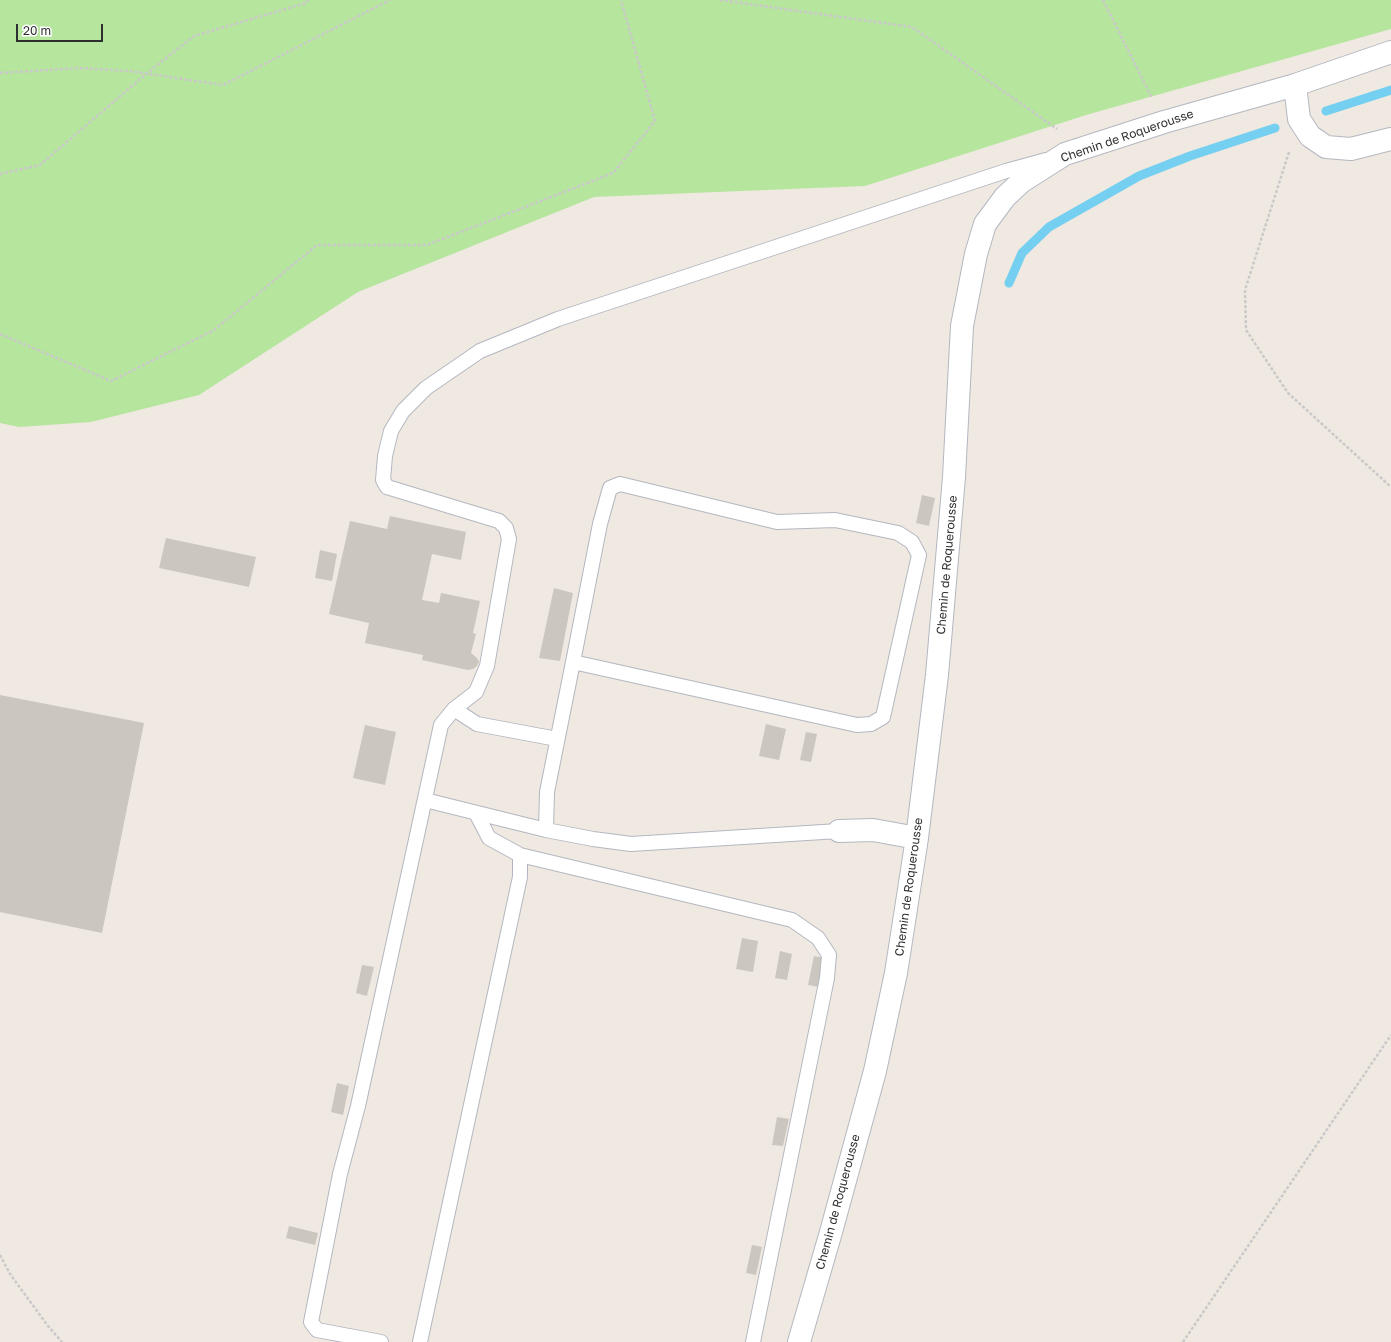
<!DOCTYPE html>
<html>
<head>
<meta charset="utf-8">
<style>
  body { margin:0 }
  #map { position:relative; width:1391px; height:1342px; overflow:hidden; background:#efe9e1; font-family:"Golos Text",sans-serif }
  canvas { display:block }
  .scale { position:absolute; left:16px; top:24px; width:87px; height:18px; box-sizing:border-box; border:2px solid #2e2e2e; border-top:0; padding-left:5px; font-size:12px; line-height:14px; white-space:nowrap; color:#2e2e2e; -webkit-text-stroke:3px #fff; paint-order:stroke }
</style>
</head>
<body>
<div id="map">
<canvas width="1391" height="1342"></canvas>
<div class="scale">20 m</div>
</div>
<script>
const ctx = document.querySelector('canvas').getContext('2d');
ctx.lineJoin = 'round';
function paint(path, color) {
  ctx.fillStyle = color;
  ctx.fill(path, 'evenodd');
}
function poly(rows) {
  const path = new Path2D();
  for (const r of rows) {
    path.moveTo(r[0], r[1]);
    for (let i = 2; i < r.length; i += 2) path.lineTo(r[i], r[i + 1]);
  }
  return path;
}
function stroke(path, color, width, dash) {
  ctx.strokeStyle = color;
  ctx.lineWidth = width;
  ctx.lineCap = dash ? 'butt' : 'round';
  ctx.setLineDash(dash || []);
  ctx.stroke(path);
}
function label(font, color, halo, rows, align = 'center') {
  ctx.font = font + ' "Golos Text",sans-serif';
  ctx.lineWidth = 4;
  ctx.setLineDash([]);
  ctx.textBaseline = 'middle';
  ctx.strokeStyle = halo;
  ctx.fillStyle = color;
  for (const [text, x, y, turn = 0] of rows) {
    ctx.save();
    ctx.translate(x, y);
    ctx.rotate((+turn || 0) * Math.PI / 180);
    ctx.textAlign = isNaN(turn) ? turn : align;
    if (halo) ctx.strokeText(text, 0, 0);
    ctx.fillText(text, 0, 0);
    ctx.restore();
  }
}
paint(poly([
  [0,0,1391,0,1391,29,1086,115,865,186,594,197,358,292,199,395,91,422,19,427,0,423]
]), '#b6e59e');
stroke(poly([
  [1326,111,1391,90],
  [1009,283,1022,253,1049,227,1139,176,1190,156,1275,128]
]), '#75cff0', 9);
paint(poly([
  [922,495,935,498,929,526,916,523],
  [390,516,466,532,461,560,432,554,422,600,439,603,441,593,480,601,473,633,476,634,471,653,477,658,479,662,477,666,473,669,468,670,422,660,423,655,365,643,369,623,329,614,350,521,387,529],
  [166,538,256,557,249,587,159,568],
  [320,550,337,554,332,581,315,578],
  [554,588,573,593,560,661,539,658],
  [0,695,144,723,102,933,0,912],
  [766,724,786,729,779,760,759,756],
  [365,725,396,732,385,785,353,778],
  [806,732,817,734,811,762,800,760],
  [742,938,758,941,753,972,736,969],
  [780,951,792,954,787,980,775,978],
  [814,956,825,958,819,987,808,985],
  [362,965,374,967,367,996,356,993],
  [337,1083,349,1086,343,1115,331,1112],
  [777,1117,789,1119,783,1146,772,1145],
  [289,1226,318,1233,315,1245,286,1238],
  [752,1245,762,1247,756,1275,746,1273]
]), '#cbc7bf');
const service = poly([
  [454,709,477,724,557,739],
  [425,800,546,830,593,839,631,844,839,831],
  [476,813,489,838,520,855,792,920,818,938,829,955,827,978,753,1342],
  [546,830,547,792,573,662,600,524,610,488,620,484,777,522,835,520,898,533,912,542,919,555,883,717,871,724,857,725,573,662],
  [381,1342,317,1330,311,1322,340,1174,358,1106,441,725,454,709,476,692,487,666,509,539,506,528,499,521,387,487,383,480,385,456,391,431,403,411,426,388,480,351,558,319,1006,171,1046,160],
  [420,1342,520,877,520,855]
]);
const minor = poly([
  [1295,85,1299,119,1310,136,1326,147,1351,149,1391,139],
  [839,831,873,830,917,838],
  [799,1342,831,1232,875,1071,896,973,917,838,937,675,954,477,962,326,976,254,985,224,1005,197,1021,182,1065,154,1164,122,1295,85,1391,52]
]);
stroke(service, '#b4b7c1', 16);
stroke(minor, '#b4b7c1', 24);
stroke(poly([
  [720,0,912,27,1057,129],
  [1103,0,1152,98],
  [0,73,79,68,129,71,223,85,390,0],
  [1289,152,1245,290,1246,330,1288,393,1391,487],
  [0,174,40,165,146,74,194,36,306,3,308,0],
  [0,334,111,381,214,330,317,245,427,245,613,173,655,121,621,0],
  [0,1255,10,1274,48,1326,62,1342],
  [1183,1342,1391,1035]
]), '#c9c9c9', 2.5, [3, 2]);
stroke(service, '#fff', 14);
stroke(minor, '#fff', 22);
label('12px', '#2e2e2e', '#fff', [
  ["Chemin de Roquerousse",1127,136,-19],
  ["Chemin de Roquerousse",947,565,-85],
  ["Chemin de Roquerousse",909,887,-82],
  ["Chemin de Roquerousse",838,1202,-75]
]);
</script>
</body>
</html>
